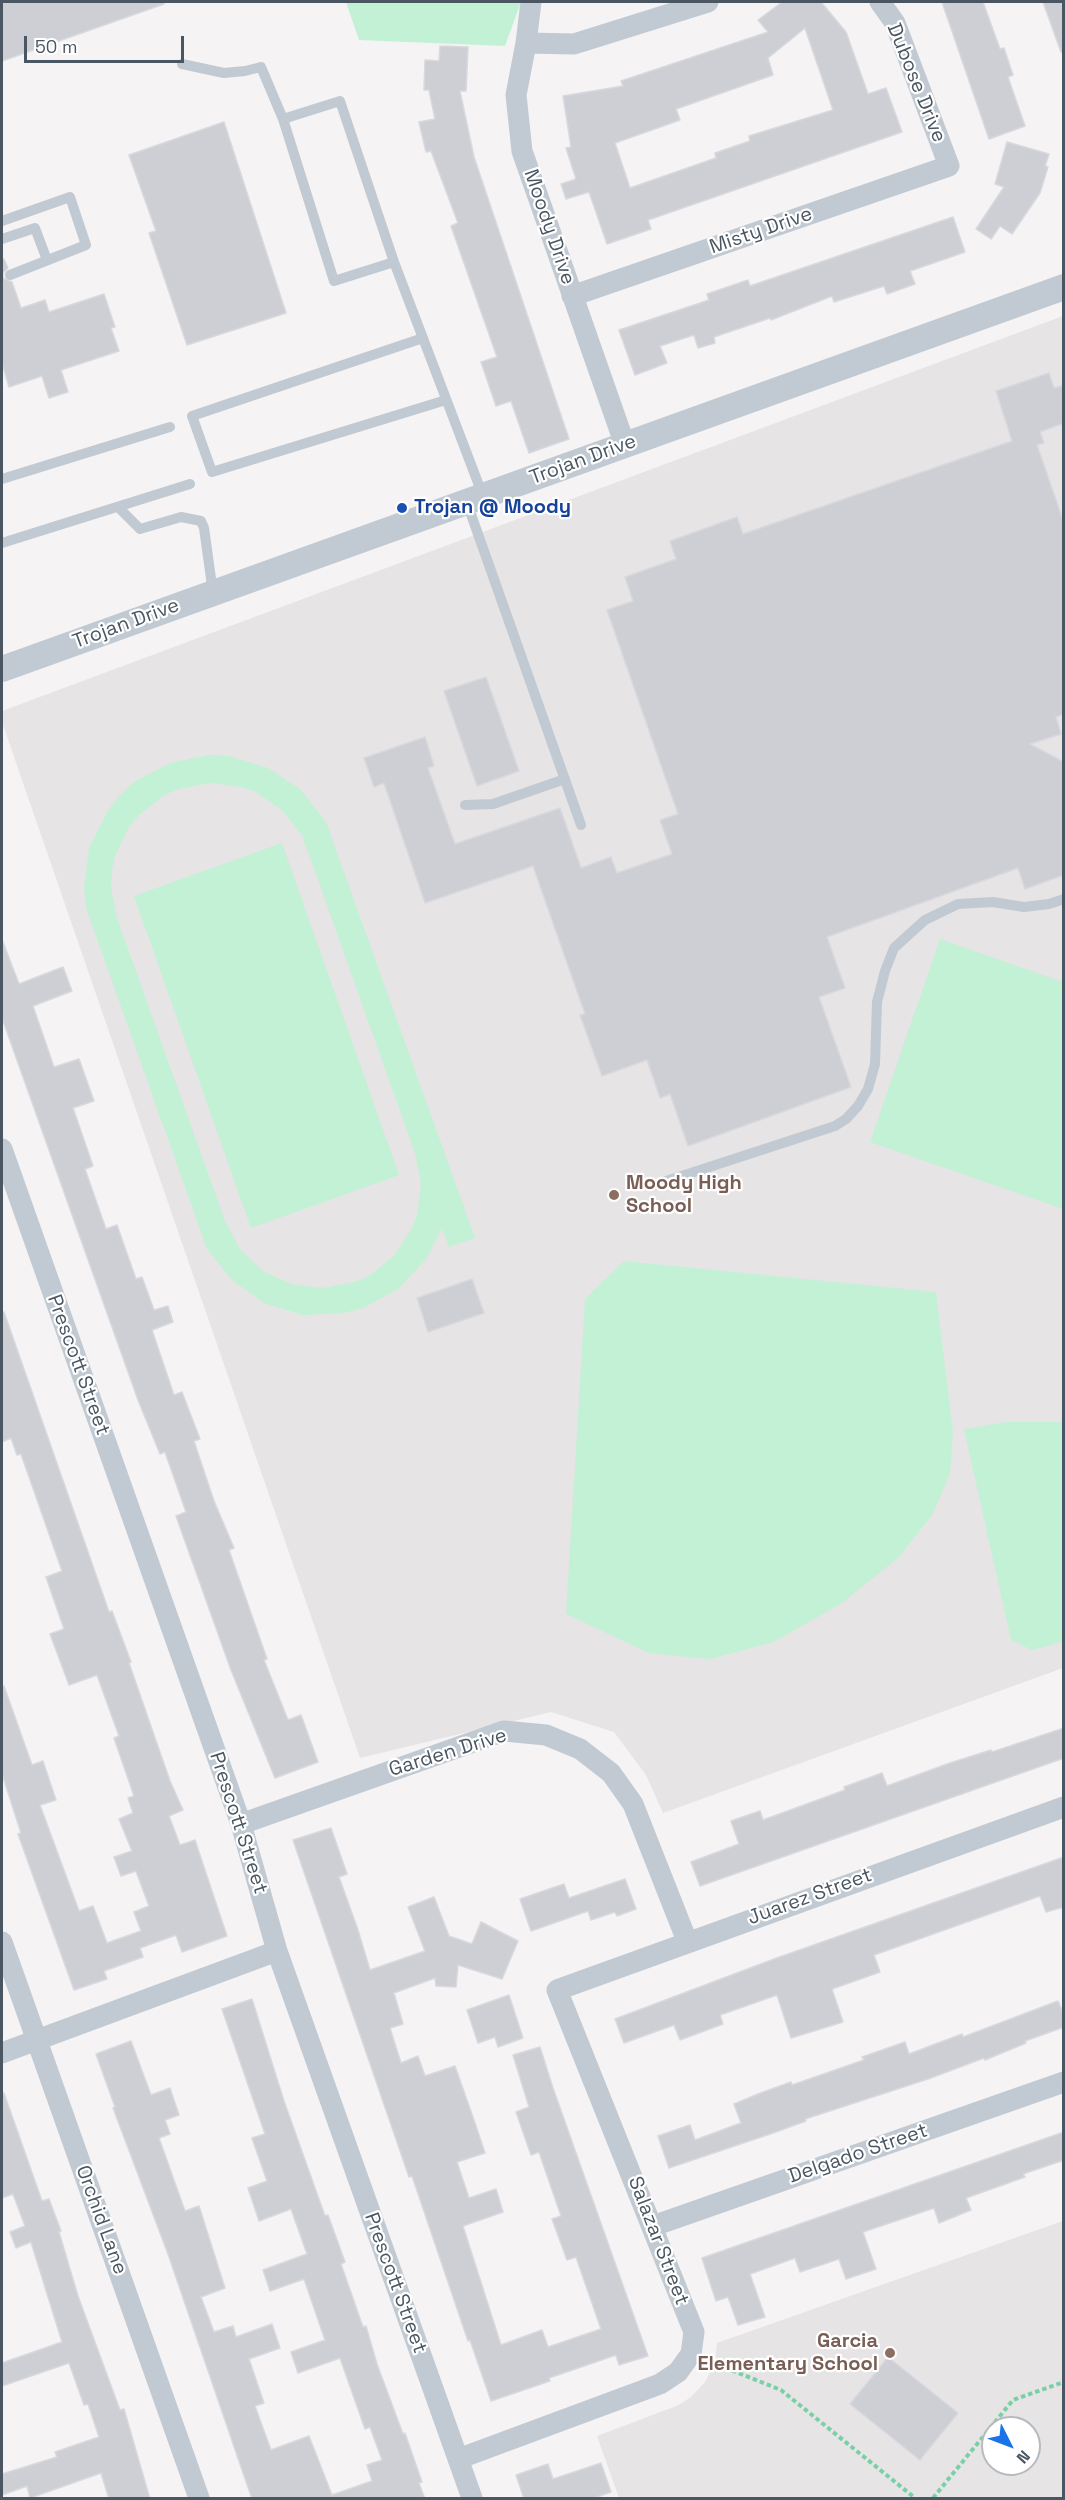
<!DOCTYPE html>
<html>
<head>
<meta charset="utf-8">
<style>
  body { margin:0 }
  #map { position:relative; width:1065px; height:2500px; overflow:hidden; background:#f5f3f3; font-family:"Space Grotesk",sans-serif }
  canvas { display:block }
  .frame { position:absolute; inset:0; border:3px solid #4a5661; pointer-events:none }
  .north { position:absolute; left:981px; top:2416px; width:60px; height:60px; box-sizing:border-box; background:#fff; border:2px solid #b7bbc0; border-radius:50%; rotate:132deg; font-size:16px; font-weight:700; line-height:24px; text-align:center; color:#4a5661 }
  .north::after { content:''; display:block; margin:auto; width:21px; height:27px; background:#1a73e8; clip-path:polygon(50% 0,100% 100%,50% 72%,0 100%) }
  .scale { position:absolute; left:24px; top:36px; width:160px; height:27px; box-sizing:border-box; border:3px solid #4a5661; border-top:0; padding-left:8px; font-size:18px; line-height:21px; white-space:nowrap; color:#4a5661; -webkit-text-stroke:4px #fff; paint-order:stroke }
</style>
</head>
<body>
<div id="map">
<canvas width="1065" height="2500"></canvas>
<div class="frame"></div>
<div class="north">N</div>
<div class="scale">50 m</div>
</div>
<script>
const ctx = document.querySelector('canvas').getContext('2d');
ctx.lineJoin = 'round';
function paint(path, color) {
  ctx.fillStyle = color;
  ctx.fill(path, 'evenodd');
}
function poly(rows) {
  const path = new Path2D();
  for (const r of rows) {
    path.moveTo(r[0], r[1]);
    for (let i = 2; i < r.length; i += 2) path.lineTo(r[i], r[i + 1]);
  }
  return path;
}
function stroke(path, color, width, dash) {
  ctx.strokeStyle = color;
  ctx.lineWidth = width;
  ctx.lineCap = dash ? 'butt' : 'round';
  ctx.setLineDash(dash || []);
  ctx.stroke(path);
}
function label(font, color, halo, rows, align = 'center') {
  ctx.font = font + ' "Space Grotesk",sans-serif';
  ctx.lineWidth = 4.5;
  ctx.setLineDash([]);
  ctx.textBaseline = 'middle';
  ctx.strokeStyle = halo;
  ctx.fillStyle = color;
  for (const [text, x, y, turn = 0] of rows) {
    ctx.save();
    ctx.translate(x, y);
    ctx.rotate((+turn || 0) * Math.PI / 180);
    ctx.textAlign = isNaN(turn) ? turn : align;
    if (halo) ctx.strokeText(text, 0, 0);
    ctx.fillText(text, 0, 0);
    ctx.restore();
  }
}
paint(poly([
  [1063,316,1063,1668,663,1813,646,1775,614,1732,551,1712,360,1758,2,722,2,711],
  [1063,2221,1063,2498,619,2498,597,2436,679,2405,691,2397,705,2382,715,2363,717,2343],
  [993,2428,1029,2428,1029,2464,993,2464]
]), '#e6e4e5');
paint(poly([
  [346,2,521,2,505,46,359,40],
  [209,755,229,756,268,768,301,790,326,822,475,1238,449,1247,442,1228,426,1259,398,1289,363,1308,343,1313,303,1315,264,1303,232,1280,207,1249,86,908,84,888,89,848,107,812,119,796,134,782,170,763],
  [210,783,241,787,256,792,282,810,302,835,415,1153,421,1184,417,1215,411,1230,394,1256,369,1276,354,1282,323,1288,291,1284,263,1271,240,1249,225,1221,117,918,111,887,112,871,115,856,129,827,139,815,164,795,179,789],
  [282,843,399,1175,251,1228,134,896],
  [940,939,1063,982,1063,1209,870,1142],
  [624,1261,936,1292,953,1432,950,1474,932,1515,899,1557,842,1603,774,1642,710,1659,649,1653,566,1614,585,1299],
  [1006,1422,1063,1422,1063,1642,1032,1650,1011,1640,964,1429]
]), '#c3f1d5');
const building = poly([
  [2,2,164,2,164,4,2,61,2,2],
  [782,2,821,2,846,32,868,94,886,88,902,132,648,220,651,229,607,244,589,192,566,199,561,184,576,179,566,148,571,147,563,96,623,86,621,81,768,32,758,20,782,2],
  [805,28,833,110,749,136,750,141,715,153,716,158,630,188,615,143,680,120,676,109,773,75,768,58,805,28],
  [942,2,983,2,1000,49,1004,48,1013,75,1008,77,1025,126,989,139,942,2],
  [1043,2,1064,2,1064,52,1061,52,1043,2],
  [440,46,468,47,466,91,460,91,474,157,569,439,529,453,511,401,496,406,481,362,497,357,451,226,458,223,431,151,426,152,419,122,435,119,429,90,424,90,425,60,439,61,440,46],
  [224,122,286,313,187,345,149,233,156,231,129,155,224,122],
  [1007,142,1049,154,1045,166,1048,167,1040,193,1012,234,1000,226,991,239,976,229,1004,187,995,184,1007,142],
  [953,217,965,252,910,271,915,284,887,294,884,286,834,302,832,296,771,320,770,318,714,337,715,343,698,348,694,335,660,346,667,363,635,375,619,330,709,300,707,294,748,280,750,286,953,217],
  [2,259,4,259,8,268,3,273,3,278,12,282,21,308,45,300,49,312,104,294,115,327,111,328,119,351,61,370,68,392,49,398,42,376,9,387,2,363,2,259],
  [1049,373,1054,388,1064,385,1064,423,1040,432,1044,443,1037,445,1064,523,1064,714,1056,717,1061,734,1030,744,1062,761,1064,765,1064,875,1025,889,1018,868,827,937,845,988,819,997,851,1087,688,1146,670,1094,660,1098,647,1060,602,1076,580,1015,585,1014,533,866,425,903,384,783,374,787,364,758,425,737,434,766,428,768,455,844,560,808,581,868,611,857,617,873,672,854,660,820,678,814,607,610,633,601,625,577,676,559,670,541,737,517,743,534,1012,441,996,391,1049,373],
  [486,677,519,771,477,786,444,691,486,677],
  [3,942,19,984,63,967,72,991,33,1006,54,1067,79,1059,94,1101,73,1108,93,1166,85,1169,106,1229,117,1225,136,1279,142,1277,154,1310,168,1306,173,1322,152,1330,174,1395,182,1392,200,1439,194,1441,214,1501,234,1548,229,1550,267,1659,264,1660,288,1720,301,1715,318,1762,275,1778,231,1670,176,1516,186,1512,165,1452,160,1454,138,1400,2,1018,2,943,3,942],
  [472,1279,484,1313,428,1332,417,1298,472,1279],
  [4,1312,109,1612,112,1611,131,1662,129,1663,170,1781,183,1810,169,1816,180,1845,195,1840,227,1936,182,1952,176,1935,140,1948,143,1957,104,1971,107,1979,74,1990,18,1834,21,1833,2,1774,2,1687,4,1686,32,1765,43,1761,56,1800,40,1805,79,1911,93,1906,107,1943,141,1931,134,1912,149,1906,136,1871,121,1876,114,1857,132,1851,119,1819,133,1813,128,1798,134,1796,114,1738,119,1736,97,1675,69,1685,50,1634,64,1629,46,1577,62,1571,21,1454,17,1455,11,1438,2,1442,2,1313,4,1312],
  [1064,1728,1064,1758,700,1886,691,1862,739,1844,731,1821,760,1811,763,1820,845,1790,844,1787,882,1773,887,1786,950,1763,991,1750,992,1752,1064,1728],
  [331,1828,347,1874,339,1877,358,1930,370,1970,425,1951,408,1907,434,1897,449,1936,472,1944,481,1922,518,1941,502,1979,458,1965,456,1987,436,1986,435,1978,394,1993,403,2024,390,2028,401,2063,418,2056,425,2076,455,2066,475,2123,485,2153,457,2162,469,2198,496,2189,503,2212,463,2226,501,2345,542,2330,548,2347,601,2329,576,2257,567,2260,552,2219,561,2216,539,2152,531,2155,516,2112,529,2107,513,2055,540,2047,553,2088,648,2356,619,2365,616,2355,549,2378,550,2381,491,2401,470,2340,468,2341,412,2176,409,2177,293,1840,331,1828],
  [1064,1857,1064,1907,1046,1912,1040,1896,874,1955,880,1972,832,1989,843,2022,791,2038,777,1995,720,2015,723,2024,680,2040,674,2025,624,2043,615,2019,774,1959,1064,1857],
  [625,1879,636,1909,617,1916,615,1912,591,1920,588,1911,531,1931,520,1899,564,1884,569,1898,625,1879],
  [509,1995,523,2038,498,2047,495,2037,478,2043,467,2010,509,1995],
  [252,1999,284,2101,325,2216,328,2215,345,2262,341,2264,363,2327,366,2326,377,2364,403,2434,405,2433,422,2482,419,2483,425,2499,252,2499,168,2254,113,2108,115,2107,96,2054,131,2041,151,2095,170,2088,179,2115,165,2120,170,2134,159,2138,185,2211,199,2206,225,2288,201,2297,214,2332,233,2326,236,2337,272,2324,280,2348,249,2359,264,2403,255,2406,271,2450,309,2436,332,2495,372,2481,367,2465,382,2460,370,2427,365,2429,340,2358,298,2373,291,2352,325,2340,304,2279,270,2291,263,2270,307,2254,291,2209,259,2221,248,2188,267,2181,252,2138,265,2134,222,2009,252,1999],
  [1058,2001,1064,2015,1064,2027,1025,2041,1026,2043,985,2060,984,2058,928,2079,805,2119,806,2121,773,2133,669,2168,658,2136,690,2125,695,2140,741,2123,734,2104,758,2094,791,2082,792,2085,864,2060,862,2057,905,2042,909,2054,962,2034,963,2037,1058,2001],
  [2,2093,4,2093,42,2201,49,2199,61,2231,59,2232,78,2296,120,2410,124,2409,150,2499,109,2499,101,2473,30,2498,27,2486,2,2495,2,2474,57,2457,55,2452,99,2437,88,2404,84,2405,69,2363,2,2386,2,2363,62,2342,31,2242,16,2248,10,2232,25,2226,13,2194,2,2198,2,2093],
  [1064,2132,1064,2160,1023,2174,1025,2177,966,2198,971,2210,939,2223,934,2208,863,2232,876,2269,846,2279,839,2259,800,2272,795,2258,750,2274,765,2317,738,2325,728,2297,716,2301,702,2258,1064,2132],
  [888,2357,958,2413,920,2460,850,2404,888,2357],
  [601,2463,611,2492,591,2499,524,2499,516,2475,548,2464,553,2479,601,2463]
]);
paint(building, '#cdcfd5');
stroke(building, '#d7d9de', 1.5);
stroke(poly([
  [711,2362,781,2390,915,2498],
  [933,2498,1013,2400,1064,2382]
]), '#7ad0a6', 4, [4.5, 3]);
stroke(poly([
  [182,64,224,73,245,71,261,67,283,119],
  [2,221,70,197,86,245,10,275],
  [2,239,35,228,47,260],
  [394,262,334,281,283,119,340,101,394,262,483,496],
  [423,338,192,416,212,472,446,400],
  [2,479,170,427],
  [467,503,581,825],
  [119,508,140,529,181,517,201,521,204,528,213,593],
  [2,543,190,484],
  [465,805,493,804,565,779],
  [651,1186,835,1126,846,1119,858,1106,868,1089,875,1064,877,1002,885,971,894,948,925,920,958,904,993,902,1024,907,1049,904,1064,899]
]), '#c1cad2', 10);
stroke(poly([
  [531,2,526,43,516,95,522,151,625,445],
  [526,43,574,44,708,2],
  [572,296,949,166,895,23,880,2],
  [2,1149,241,1824,277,1951,472,2498],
  [241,1824,504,1731,546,1735,580,1749,611,1773,633,1804,687,1941],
  [2,1942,199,2498],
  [2,2053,277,1951],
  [653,2226,1064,2082],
  [458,2459,660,2384,678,2372,691,2354,694,2332,557,1990,1064,1807]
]), '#c1cad2', 21);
stroke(poly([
  [2,669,1064,287]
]), '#c1cad2', 26);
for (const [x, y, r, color] of [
  [402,508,6,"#1a4fb4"],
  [614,1195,6,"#8d6e63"],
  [890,2353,6,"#8d6e63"]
]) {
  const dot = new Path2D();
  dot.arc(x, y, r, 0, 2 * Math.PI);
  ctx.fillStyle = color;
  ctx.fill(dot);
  stroke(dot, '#fff', 2);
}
label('20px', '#4a5661', '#fff', [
  ["Dubose Drive",916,83,68],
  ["Moody Drive",549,227,71],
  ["Misty Drive",761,231,-19],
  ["Trojan Drive",583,460,-20],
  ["Trojan Drive",126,624,-20],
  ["Prescott Street",78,1365,70],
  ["Garden Drive",448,1753,-17],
  ["Prescott Street",238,1823,72],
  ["Juarez Street",810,1897,-20],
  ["Delgado Street",858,2154,-19],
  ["Orchid Lane",101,2220,70],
  ["Salazar Street",658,2241,69],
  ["Prescott Street",395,2283,70]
]);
label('bold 20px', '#164399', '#fff', [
  ["Trojan @ Moody",414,508]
], 'left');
label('bold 20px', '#785e54', '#fff', [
  ["Moody High",626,1184],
  ["School",626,1207],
  ["Garcia",878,2342,"right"],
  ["Elementary School",878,2365,"right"]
], 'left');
</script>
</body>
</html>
